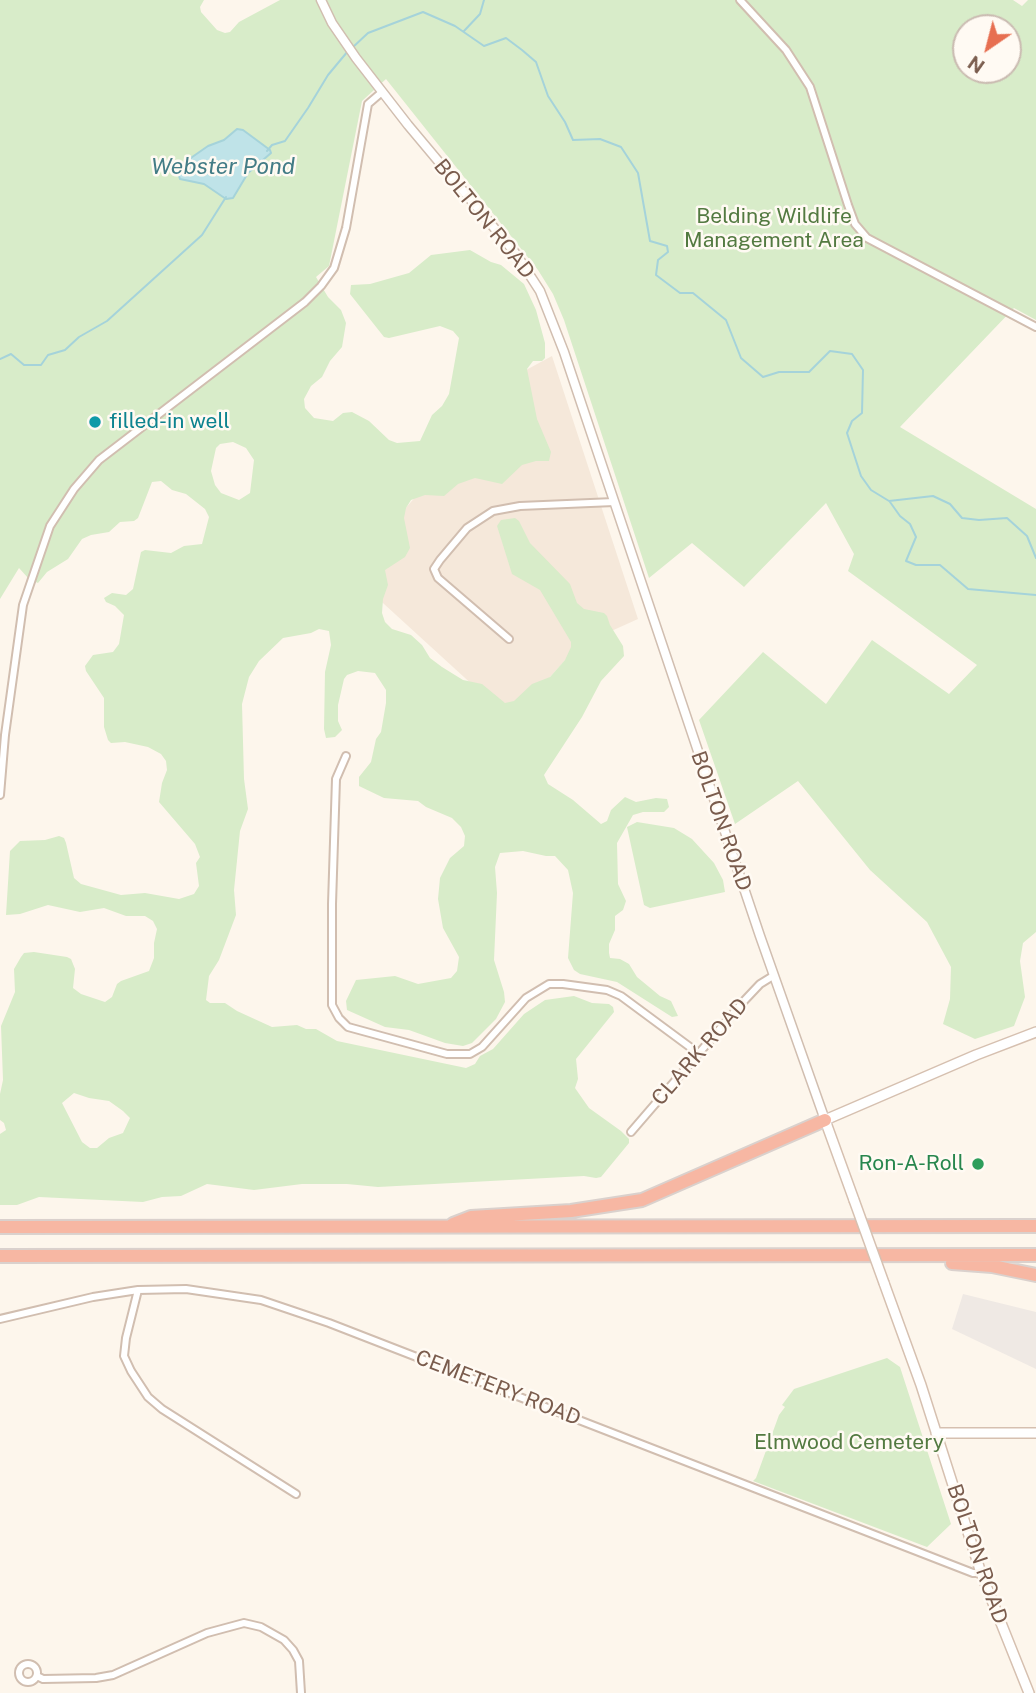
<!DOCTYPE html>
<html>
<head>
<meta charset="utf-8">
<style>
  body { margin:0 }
  #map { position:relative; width:1036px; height:1693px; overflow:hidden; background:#fdf6ec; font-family:"Public Sans",sans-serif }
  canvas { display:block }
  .north { position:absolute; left:952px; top:14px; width:70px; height:70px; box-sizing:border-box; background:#fffaf3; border:2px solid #cabbb1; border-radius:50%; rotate:215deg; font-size:19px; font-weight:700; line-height:28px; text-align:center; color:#7a5c4d }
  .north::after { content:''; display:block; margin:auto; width:24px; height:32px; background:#e76f51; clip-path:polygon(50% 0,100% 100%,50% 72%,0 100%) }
</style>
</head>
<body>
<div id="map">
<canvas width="1036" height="1693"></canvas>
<div class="north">N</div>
</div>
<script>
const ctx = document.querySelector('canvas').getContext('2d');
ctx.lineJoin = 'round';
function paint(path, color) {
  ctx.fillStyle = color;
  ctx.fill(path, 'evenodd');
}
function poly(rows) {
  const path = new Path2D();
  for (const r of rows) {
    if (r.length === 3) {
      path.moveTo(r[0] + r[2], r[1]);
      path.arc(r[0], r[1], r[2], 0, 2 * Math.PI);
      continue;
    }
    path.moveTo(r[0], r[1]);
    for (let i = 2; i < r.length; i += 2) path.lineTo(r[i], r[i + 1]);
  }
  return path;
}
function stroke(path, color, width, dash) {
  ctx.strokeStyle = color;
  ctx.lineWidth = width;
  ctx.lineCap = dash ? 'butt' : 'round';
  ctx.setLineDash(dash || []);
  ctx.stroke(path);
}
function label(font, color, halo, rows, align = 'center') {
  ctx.font = font + ' "Public Sans",sans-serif';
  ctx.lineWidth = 5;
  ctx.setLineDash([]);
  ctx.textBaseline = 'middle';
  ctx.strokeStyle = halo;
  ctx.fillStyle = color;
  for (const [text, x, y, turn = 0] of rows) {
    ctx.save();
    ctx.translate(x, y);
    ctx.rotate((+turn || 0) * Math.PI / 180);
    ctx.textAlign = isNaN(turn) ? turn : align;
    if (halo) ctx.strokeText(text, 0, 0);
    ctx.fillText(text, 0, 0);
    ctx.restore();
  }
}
paint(poly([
  [552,356,638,619,578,646,511,720,349,572,434,476,502,383]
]), '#f5e8da');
paint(poly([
  [963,1294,1036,1312,1036,1369,952,1329]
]), '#efe9e4');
paint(poly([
  [0,0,204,0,200,7,201,12,217,30,225,33,230,32,239,22,280,0,1013,0,1022,6,1028,0,1036,0,1036,320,1014,308,900,427,1036,509,1036,932,1023,943,1020,961,1025,997,1014,1026,975,1039,943,1024,950,999,951,967,927,922,870,870,798,781,735,824,699,720,763,652,826,704,872,640,949,694,977,665,848,571,854,554,826,503,744,587,692,543,649,578,564,320,553,294,538,270,386,79,362,101,329,266,316,277,328,297,341,310,346,323,342,347,330,361,322,377,311,386,304,399,305,408,314,418,333,421,343,413,352,412,369,421,389,440,397,443,420,441,432,415,442,406,449,394,459,338,453,331,440,326,389,338,384,337,350,294,351,285,370,284,409,273,431,255,470,250,491,262,501,265,524,284,536,310,545,343,545,358,542,361,533,361,527,369,537,419,551,452,549,461,536,461,522,465,502,484,475,478,458,484,444,496,425,495,411,500,406,508,404,518,410,548,405,557,385,570,388,585,383,599,382,613,385,622,392,629,411,635,422,645,430,658,442,667,463,680,482,684,505,703,514,701,532,684,550,677,565,660,571,647,571,642,540,590,512,574,497,526,501,520,515,518,519,521,530,543,570,584,577,603,584,609,604,613,607,616,610,625,623,646,624,656,601,681,582,717,544,775,548,784,573,800,601,824,607,821,611,810,625,797,636,802,656,798,667,799,669,807,664,812,643,812,633,815,617,843,618,884,626,901,623,910,615,916,615,930,609,944,609,953,610,958,620,959,629,964,637,977,660,996,671,1001,678,1016,672,1017,617,982,580,974,574,970,568,958,573,893,568,870,555,856,546,856,523,851,500,853,495,867,497,893,494,960,504,992,505,1002,496,1019,472,1043,463,1046,445,1043,409,1030,385,1027,347,1010,346,1001,356,980,395,976,418,984,451,978,457,971,459,957,443,928,438,899,440,878,450,858,464,846,465,836,461,827,452,818,426,807,418,801,384,798,359,786,359,777,371,762,376,739,381,732,386,703,386,690,375,673,358,671,347,675,344,679,338,705,338,721,342,730,335,737,326,738,324,729,325,672,331,645,329,631,319,629,311,633,283,638,259,661,249,677,242,704,244,779,248,809,240,831,234,890,236,915,219,960,209,976,206,1000,210,1003,225,1003,237,1011,272,1027,297,1025,306,1029,316,1029,337,1041,466,1068,475,1064,480,1056,493,1049,524,1014,545,1000,574,996,592,1003,609,1004,613,1007,614,1012,576,1059,578,1079,575,1088,589,1108,621,1131,629,1139,629,1143,601,1177,596,1178,584,1176,378,1187,347,1184,302,1184,254,1190,207,1184,181,1196,162,1197,143,1202,39,1197,17,1205,0,1205,0,1134,6,1130,4,1123,0,1120,0,1094,3,1080,1,1026,15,992,14,969,21,957,24,953,34,952,67,957,71,959,75,969,73,988,81,994,105,1002,112,997,117,984,121,981,149,971,154,958,154,943,157,929,153,921,145,916,126,916,104,908,80,912,48,905,20,914,6,915,10,851,20,841,45,840,59,836,64,838,66,843,74,878,81,884,121,895,145,893,179,899,194,894,199,886,196,863,200,857,195,844,159,802,162,783,167,770,166,761,161,754,148,747,125,742,111,743,108,740,104,727,104,698,86,671,85,666,93,655,113,652,119,644,124,615,115,606,106,602,104,598,112,593,126,595,133,589,141,552,145,550,171,553,184,546,202,544,209,517,205,509,186,494,172,490,161,481,152,482,138,518,134,521,120,522,109,532,91,535,82,539,68,559,47,572,38,583,29,579,19,568,0,599],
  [966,28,1008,28,1008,70,966,70],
  [233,442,246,448,254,460,250,493,239,500,221,493,215,485,211,471,216,448,220,444],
  [74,1093,89,1098,109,1101,123,1111,130,1118,123,1133,109,1138,97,1148,90,1148,82,1142,62,1103],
  [637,822,674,828,692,839,714,863,723,880,725,892,650,908,644,905,627,827],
  [887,1358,900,1367,951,1524,927,1547,753,1481,756,1478,779,1415,785,1407,782,1405,794,1389]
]), '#d8ecc9');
const water = poly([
  [237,129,243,130,270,150,271,153,248,173,233,198,226,199,204,184,180,179,177,170,185,162,208,146,224,140,237,129]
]);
paint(water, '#bfe3e8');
stroke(water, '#a5d3da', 2);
stroke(poly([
  [464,31,480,14,484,0],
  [352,48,368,33,423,12,455,26,484,46,506,38,522,50,536,62,548,96,565,122,573,140,600,139,621,147,638,173,650,241,667,246,668,252,658,260,656,275,680,293,693,293,726,320,741,358,763,377,779,372,809,372,830,351,852,354,863,370,862,413,852,421,847,433,861,476,871,490,889,501,933,496,950,504,962,518,979,520,1007,518,1027,536,1036,558],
  [267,151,272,145,285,141,308,108,328,75,348,51],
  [0,359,11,354,24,365,41,365,48,355,65,350,79,337,107,321,202,235,226,197],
  [890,502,900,516,910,524,916,537,906,561,916,565,940,565,968,589,1036,595]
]), '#a5d3da', 2);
const minor = poly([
  [740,0,786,50,810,87,848,205,855,224,867,238,1036,327],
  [509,639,438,578,434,569,440,560,467,528,493,511,520,506,614,502],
  [346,756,336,779,332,904,332,1005,339,1018,348,1027,447,1054,470,1054,482,1047,526,998,549,984,563,984,607,990,621,996,698,1053],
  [0,795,5,735,23,605,50,526,74,489,99,460,305,302,321,286,334,268,346,228,368,104,382,92],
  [631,1132,743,1002,760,984,773,976],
  [138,1290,126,1338,124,1356,131,1371,148,1397,162,1409,296,1494],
  [0,1319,93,1297,138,1290,186,1289,261,1300,329,1323,973,1573,981,1573],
  [28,1673,9],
  [37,1676,43,1679,96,1678,113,1675,207,1633,244,1623,261,1627,284,1640,293,1650,299,1661,301,1693]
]);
const tertiary = poly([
  [321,0,332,23,356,58,408,125,516,254,540,291,564,352,760,936,825,1120]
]);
const secondary = poly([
  [854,1200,825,1120,976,1055,1036,1032],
  [884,1283,921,1385,981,1573,1029,1693],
  [936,1433,1036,1433]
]);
const motorway = poly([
  [453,1224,471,1217,571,1211,642,1200,825,1120],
  [0,1227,1036,1226],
  [0,1256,1036,1255],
  [952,1263,992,1266,1036,1275]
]);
stroke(minor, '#d1beb0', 10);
stroke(tertiary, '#d1beb0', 11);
stroke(secondary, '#d6c0b0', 12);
stroke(motorway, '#dad1cd', 16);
stroke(minor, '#fff', 6);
stroke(tertiary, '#fff', 8);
stroke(secondary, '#fff', 9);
stroke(motorway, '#f7b7a3', 12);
const secondaryBridge = poly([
  [854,1200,884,1283]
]);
stroke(secondaryBridge, '#d6c0b0', 12, []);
stroke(secondaryBridge, '#fff', 9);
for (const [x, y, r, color] of [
  [95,422,7,"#0f9aa8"],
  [978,1164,7,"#2e9e5b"]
]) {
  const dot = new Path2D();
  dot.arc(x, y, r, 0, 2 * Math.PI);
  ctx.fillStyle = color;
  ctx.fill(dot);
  stroke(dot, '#fffaf3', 2.5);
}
label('21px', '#537a41', '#fffaf3', [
  ["Belding Wildlife",774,217],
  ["Management Area",774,241],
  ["Elmwood Cemetery",849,1443]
]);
label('21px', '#7a5c4d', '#fffaf3', [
  ["BOLTON ROAD",484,219,51],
  ["BOLTON ROAD",721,821,71],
  ["CLARK ROAD",700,1052,-49],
  ["CEMETERY ROAD",498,1388,21],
  ["BOLTON ROAD",977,1554,71]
]);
label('21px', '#0d838f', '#fffaf3', [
  ["filled-in well",109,422]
], 'left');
label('21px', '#27864d', '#fffaf3', [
  ["Ron-A-Roll",964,1164]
], 'right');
label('italic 23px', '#437c86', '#fffaf3', [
  ["Webster Pond",223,167]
]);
</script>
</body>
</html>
